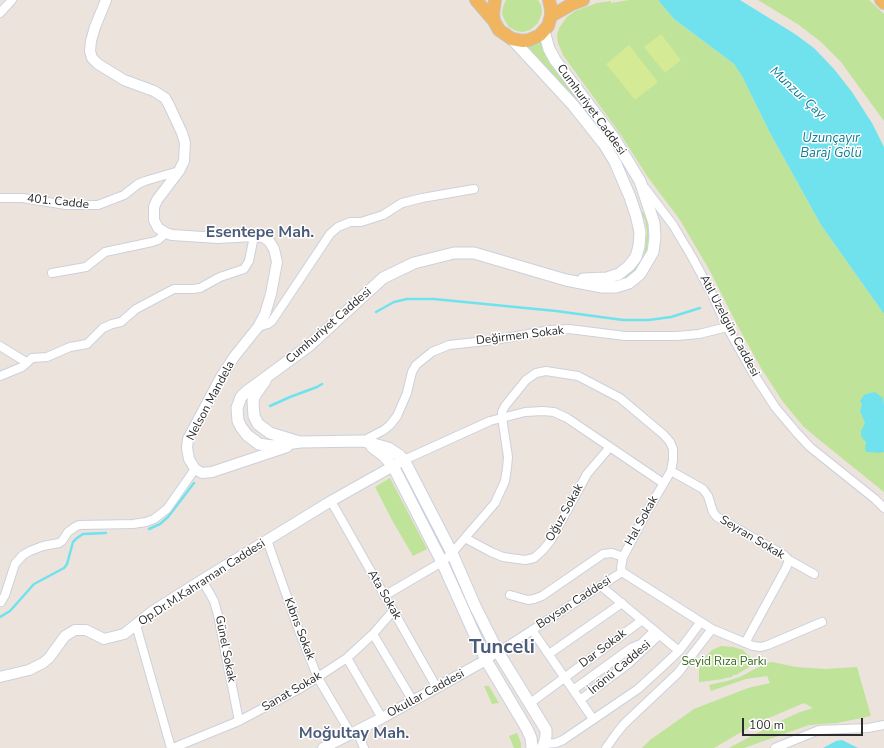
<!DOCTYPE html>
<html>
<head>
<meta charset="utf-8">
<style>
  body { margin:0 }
  #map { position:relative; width:884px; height:748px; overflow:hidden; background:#ece3dd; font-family:"Nunito Sans",sans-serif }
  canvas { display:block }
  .scale { position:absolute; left:742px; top:718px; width:121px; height:18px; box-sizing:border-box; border:2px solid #2b2b2b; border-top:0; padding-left:5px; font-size:12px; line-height:14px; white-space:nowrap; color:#2b2b2b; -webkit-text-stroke:3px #fff; paint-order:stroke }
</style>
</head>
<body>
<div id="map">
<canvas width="884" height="748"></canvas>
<div class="scale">100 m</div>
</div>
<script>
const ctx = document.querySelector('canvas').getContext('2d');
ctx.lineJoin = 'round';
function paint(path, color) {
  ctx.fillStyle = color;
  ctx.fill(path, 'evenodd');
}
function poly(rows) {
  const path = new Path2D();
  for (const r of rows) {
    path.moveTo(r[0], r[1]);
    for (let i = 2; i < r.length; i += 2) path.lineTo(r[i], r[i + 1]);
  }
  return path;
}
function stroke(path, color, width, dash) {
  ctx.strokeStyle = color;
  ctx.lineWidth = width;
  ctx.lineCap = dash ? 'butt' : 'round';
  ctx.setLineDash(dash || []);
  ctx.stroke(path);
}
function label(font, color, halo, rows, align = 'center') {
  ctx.font = font + ' "Nunito Sans",sans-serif';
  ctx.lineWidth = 3;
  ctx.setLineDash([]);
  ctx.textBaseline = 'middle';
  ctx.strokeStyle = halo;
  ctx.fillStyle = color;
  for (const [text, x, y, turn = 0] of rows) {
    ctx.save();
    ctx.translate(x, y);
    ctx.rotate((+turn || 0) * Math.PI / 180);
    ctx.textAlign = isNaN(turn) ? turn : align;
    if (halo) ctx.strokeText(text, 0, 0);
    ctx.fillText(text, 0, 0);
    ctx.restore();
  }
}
paint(poly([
  [506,0,538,0,541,5,542,13,538,23,530,30,523,32,516,31,509,27,505,21,502,14,503,7],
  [629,0,658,0,674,19,734,64,742,76,770,133,821,225,884,314,884,492,817,438,803,426,783,402,761,368,736,323,710,271,680,220,647,176,621,135,563,55,558,43,557,35,559,28,567,17,575,11,597,3,611,1,611,3],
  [758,0,869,0,882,12,884,14,884,121,841,62,821,42,799,25],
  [541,38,612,140,622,159,619,160,524,44],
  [641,212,643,212,647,220,649,230,647,251,645,258,636,270,629,276,620,281,635,268,644,257,646,242,647,231,645,220],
  [405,474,443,544,441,545,440,544,404,476],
  [390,478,427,549,413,556,392,520,375,487],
  [721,646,733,647,743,650,756,663,736,675,733,675,732,677,725,678,724,679,699,682,699,670,702,660,712,650],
  [772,662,796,667,825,669,857,667,871,716,837,723,809,725,744,748,729,748,774,724,800,712,813,708,804,703,757,723,714,748,642,748,650,740,694,709,748,688,770,683,767,676,746,679,711,691,709,685,727,681,740,677,766,663],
  [484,686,489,686,499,703,492,704],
  [517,733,521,743,521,748,514,748,509,736]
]), '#bfe399');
paint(poly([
  [661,34,681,60,665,73,644,47],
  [629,45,658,82,635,100,606,64]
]), '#d5ea95');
paint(poly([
  [658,0,740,0,795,34,814,48,834,69,852,92,872,123,884,147,884,314,821,225,770,133,742,76,734,64,674,19],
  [875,392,883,398,884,406,884,452,880,453,867,452,865,450,866,442,862,438,861,434,861,431,865,423,860,411,862,405,860,401,864,395,870,393],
  [842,740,858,748,823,748,836,741]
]), '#70e2ee');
stroke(poly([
  [376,312,394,302,407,299,434,299,556,311,623,320,649,320,671,317,700,308],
  [270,406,290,397,317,387,322,384],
  [149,529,160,524,168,517,194,483],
  [0,617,10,611,34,584,64,568,67,564,73,542,77,538,83,534,106,533]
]), '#70e2ee', 2.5);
const minor = poly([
  [0,13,12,0],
  [645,188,673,225,692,257,711,292,727,327,753,373,775,407,796,432,810,447,875,499,884,508],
  [0,198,23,198,66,205,98,205,124,195,138,184,145,181,179,171],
  [52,273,86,267,105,252,152,242,158,240,166,233],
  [258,327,268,324,272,321,330,234,338,227,350,222,361,222,383,215,402,203,422,198,474,189],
  [0,346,26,362],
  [0,376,22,367,32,358,47,357,70,347,87,344,103,328,112,324,121,322,136,309,170,291,174,289,193,289,200,288,220,277,244,269,249,261,254,236],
  [363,441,384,430,390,425,397,416,407,393,412,372,416,365,432,352,449,345,495,340,550,330,569,329,625,336,677,336,699,334,727,327],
  [404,460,490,421,525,412,543,411,554,412,567,418,663,483],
  [671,471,703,489,708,496,713,512,717,517,784,555,789,560,786,568,745,643],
  [331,501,437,688],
  [465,538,491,552,503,557,525,560,534,558,543,550,551,540,587,474,610,447],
  [267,540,299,631,318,678,351,734],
  [789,560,814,574],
  [622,572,712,629,753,646,761,647,768,645,822,622],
  [202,580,214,601,218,615,239,721],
  [601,586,679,651],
  [510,595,528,600,534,599,542,596,603,554,612,553,623,557],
  [384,596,442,562,452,553,495,503,505,481,507,468,508,457,502,417,502,412,505,406,526,380,536,373,546,371,578,376,620,398,664,435,670,442,673,449,673,460,671,471,648,510,623,557,621,568,622,572],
  [1,602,5,595,15,564,23,555,30,551,43,546,59,543,62,541,68,532,75,527,79,525,133,524,146,522,154,519,167,509,195,469],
  [136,625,171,748],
  [532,630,593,719],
  [373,634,413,701],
  [549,654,622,603],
  [347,658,382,718],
  [486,660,622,572],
  [573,690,631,648,641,644,654,631],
  [580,700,628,664,659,635],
  [529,704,641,621],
  [357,731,364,748],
  [544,744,556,743,563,740,638,689,661,668,679,651,700,623],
  [173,748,239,721,301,688,347,658,373,634,393,611],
  [606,748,616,734,624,724,678,673,712,629],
  [775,748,819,730,868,728,884,725]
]);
const tertiary = poly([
  [106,0,95,27,91,41,90,51,92,58,98,64,124,80,154,91,165,98,169,105,182,133,185,143,184,161,179,171,157,200,154,207,154,220,158,228,166,233,172,235,218,238,254,236,263,237,269,241,274,249,277,262,271,294,265,314,258,327,234,357,221,377,196,424,188,439,187,448,189,459,195,469,202,473,212,472,287,447],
  [0,677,29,670,43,663,49,658,65,636,75,630,86,630,104,639,124,634,153,611,202,580,331,501,404,460],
  [323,748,382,718,486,660]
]);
const secondary = poly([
  [512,39,573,105,604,144,615,162,630,197,636,215,640,232,639,246,636,257,629,266,619,274,607,278,583,279],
  [265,381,255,395,253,401,254,416,258,424,270,433,296,441],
  [372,447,383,455,393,466,442,562,486,660,527,729,531,738,532,748],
  [542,748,544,744,546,736,546,730,498,652,475,606,452,553,404,460,399,455,388,448,363,441,300,442,272,446,259,444,247,435,241,427,238,421,237,408,241,397,246,392,310,345,383,278,414,263,454,253,474,253,566,280,602,287,616,287,629,283,640,274,653,252,655,237,654,223,640,181,614,138,555,60,549,49,544,31]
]);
const primary = poly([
  [476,0,494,21],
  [495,0,493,14,494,21,499,30,512,39,523,41,529,40,540,35,548,26,551,16,551,9,549,0],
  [881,0,884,3],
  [551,16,572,4,583,0]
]);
stroke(minor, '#cbd1dc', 10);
stroke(tertiary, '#cbd1dc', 12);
stroke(secondary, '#cbd1dc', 13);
stroke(primary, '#c4c4c4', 14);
stroke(minor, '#fff', 8);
stroke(tertiary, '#fff', 10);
stroke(secondary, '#fff', 11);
stroke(primary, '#f0b55e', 12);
label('12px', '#2b2b2b', '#fff', [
  ["Cumhuriyet Caddesi",591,110,54],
  ["401. Cadde",58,202,6],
  ["Cumhuriyet Caddesi",329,326,-41],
  ["Atıl Uzelgün Caddesi",729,326,62],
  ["Değirmen Sokak",520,336,-7],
  ["Nelson Mandela",211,401,-62],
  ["Oğuz Sokak",565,513,-61],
  ["Hal Sokak",642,521,-61],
  ["Seyran Sokak",752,538,31],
  ["Op.Dr.M.Kahraman Caddesi",202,583,-33],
  ["Ata Sokak",384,595,60],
  ["Boysan Caddesi",574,603,-33],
  ["Kıbrıs Sokak",299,629,69],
  ["Günel Sokak",225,649,79],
  ["Dar Sokak",603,649,-37],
  ["İnönü Caddesi",620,668,-40],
  ["Sanat Sokak",292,692,-30],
  ["Okullar Caddesi",426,694,-29]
]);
label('12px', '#38681a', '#fff', [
  ["Seyid Rıza Parkı",724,662]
]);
label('italic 13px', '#0e7d95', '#fff', [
  ["Munzur Çayı",798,94,43],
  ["Uzunçayır",831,139],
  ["Baraj Gölü",831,154]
]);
label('bold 16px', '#4b5c7b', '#fff', [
  ["Esentepe Mah.",260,233],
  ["Moğultay Mah.",354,734]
]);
label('bold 20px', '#4b5c7b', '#fff', [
  ["Tunceli",502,648]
]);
</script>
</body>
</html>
